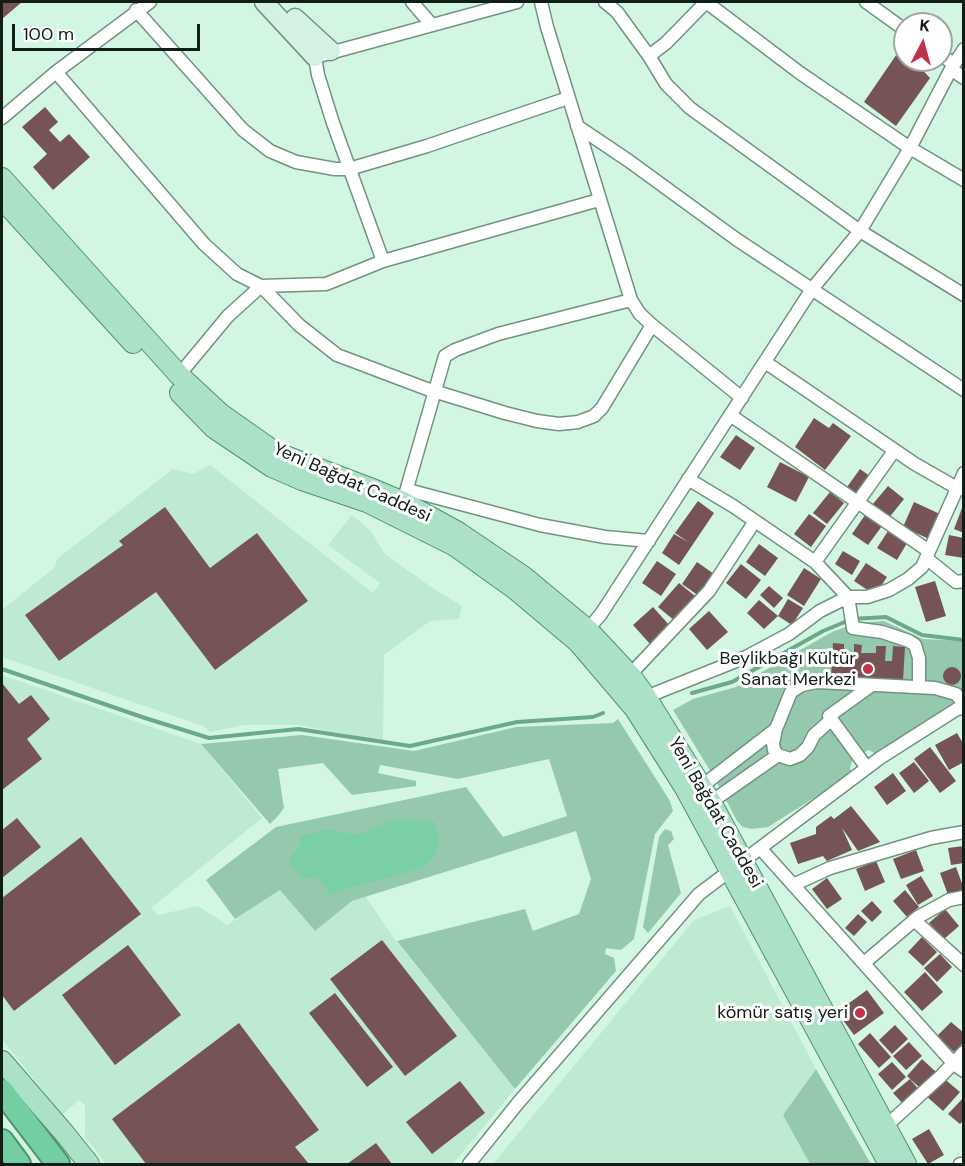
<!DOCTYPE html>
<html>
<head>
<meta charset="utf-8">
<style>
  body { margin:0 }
  #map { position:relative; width:965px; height:1166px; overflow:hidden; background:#d2f6e1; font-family:"DM Sans",sans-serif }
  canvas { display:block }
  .frame { position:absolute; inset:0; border:3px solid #101e17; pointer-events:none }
  .north { position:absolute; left:893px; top:12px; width:60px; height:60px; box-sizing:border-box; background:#fff; border:2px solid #9fa5a2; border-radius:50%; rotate:6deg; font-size:16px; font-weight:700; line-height:24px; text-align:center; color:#101e17 }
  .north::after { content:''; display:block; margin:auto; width:21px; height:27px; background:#c2314c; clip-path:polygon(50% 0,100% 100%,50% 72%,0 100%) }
  .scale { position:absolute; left:12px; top:24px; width:188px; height:27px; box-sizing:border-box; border:3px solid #101e17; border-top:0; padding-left:8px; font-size:18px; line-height:21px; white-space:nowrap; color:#101e17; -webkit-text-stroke:4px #fff; paint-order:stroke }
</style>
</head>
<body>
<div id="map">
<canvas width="965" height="1166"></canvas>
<div class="frame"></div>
<div class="north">K</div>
<div class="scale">100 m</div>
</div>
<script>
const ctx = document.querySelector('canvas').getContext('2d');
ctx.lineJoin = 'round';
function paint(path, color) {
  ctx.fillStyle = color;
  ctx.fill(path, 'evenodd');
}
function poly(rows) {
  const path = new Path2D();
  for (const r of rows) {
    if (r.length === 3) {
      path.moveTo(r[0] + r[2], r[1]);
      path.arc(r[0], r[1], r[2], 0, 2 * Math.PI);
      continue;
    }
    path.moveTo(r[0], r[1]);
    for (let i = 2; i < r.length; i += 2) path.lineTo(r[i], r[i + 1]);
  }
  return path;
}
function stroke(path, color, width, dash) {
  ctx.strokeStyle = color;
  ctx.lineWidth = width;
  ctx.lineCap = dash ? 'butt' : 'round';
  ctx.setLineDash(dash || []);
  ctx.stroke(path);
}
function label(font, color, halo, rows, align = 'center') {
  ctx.font = font + ' "DM Sans",sans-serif';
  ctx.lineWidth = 6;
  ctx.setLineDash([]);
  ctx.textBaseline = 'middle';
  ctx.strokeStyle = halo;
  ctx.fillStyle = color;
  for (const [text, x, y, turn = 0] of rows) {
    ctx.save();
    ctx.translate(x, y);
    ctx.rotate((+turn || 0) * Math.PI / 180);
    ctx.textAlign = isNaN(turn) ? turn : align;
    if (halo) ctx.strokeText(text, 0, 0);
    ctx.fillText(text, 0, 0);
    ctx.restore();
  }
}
paint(poly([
  [210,465,373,593,380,583,328,545,352,515,370,530,385,554,431,587,462,606,459,619,430,621,384,655,383,741,298,725,245,725,210,732,203,726,2,657,2,610,55,567,57,559,173,469,193,474],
  [2,675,201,744,262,818,151,908,158,915,198,906,227,925,280,890,315,931,352,901,366,897,393,937,515,1089,453,1164,106,1164,85,1137,85,1105,79,1100,62,1115,2,1039],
  [730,906,816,1069,783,1115,810,1164,493,1164,694,920]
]), '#bfead2');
paint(poly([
  [884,621,923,639,963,641,963,704,877,755,869,750,853,758,850,768,852,774,768,827,752,829,743,827,737,821,714,777,673,710,693,699,736,687,830,633,855,623],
  [618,719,670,801,673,811,655,834,634,939,621,950,606,948,605,954,614,958,616,971,515,1089,397,941,525,909,533,931,579,914,591,879,576,831,352,901,315,931,280,890,235,919,206,880,276,827,466,787,503,837,567,816,549,759,458,779,380,765,378,773,416,781,416,786,352,795,323,763,278,769,284,808,278,816,270,824,201,744,302,735,414,751,516,727,613,723],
  [665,829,671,831,674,839,668,845,681,893,648,933,643,927,659,837],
  [816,1069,871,1164,810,1164,783,1115]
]), '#95c9ad');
paint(poly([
  [396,819,434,821,438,840,435,856,422,868,329,894,318,877,300,878,289,860,300,846,298,837,329,829,356,835]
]), '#7acfa4');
stroke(poly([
  [2,669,145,718,209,738,298,729,410,746,517,722,593,717,603,713],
  [692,693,732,682,823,631,852,619,886,617,922,635,964,640]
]), '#6aaa88', 4);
paint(poly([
  [2,2,22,2,2,19],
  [901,48,905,52,905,60,913,60,930,78,896,126,864,102],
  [45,107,58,122,49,130,60,142,69,134,90,157,53,190,33,167,47,154,22,127],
  [814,418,829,428,833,423,851,436,825,470,795,447],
  [736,435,755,448,740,470,720,457],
  [780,462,809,477,796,502,767,487],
  [860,469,871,477,858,495,847,487],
  [888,486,904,499,888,519,872,505],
  [830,492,844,503,827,524,813,513],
  [698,501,714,513,679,565,662,553,674,534,688,542,675,533],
  [914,502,940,514,929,539,903,527],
  [165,507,210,568,257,533,308,601,215,670,156,592,59,661,25,615,123,545,119,541],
  [962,508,964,509,964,533,954,529],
  [809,514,826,526,811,547,794,534],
  [865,515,882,526,868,545,852,534],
  [888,531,907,543,897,560,877,548],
  [949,535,964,538,964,558,945,555],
  [759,544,778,558,765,576,746,562],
  [843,551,860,561,852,575,835,564],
  [657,561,676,574,661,596,642,583],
  [697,562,714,574,699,596,682,584],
  [866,563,887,577,875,595,854,581],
  [741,564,761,580,746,599,726,583],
  [804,568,821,579,804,606,787,595],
  [935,581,946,616,926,622,915,587],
  [679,583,695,596,675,621,658,607],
  [769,586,783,598,774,608,760,595],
  [788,599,803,608,792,625,778,616],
  [759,600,778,616,764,629,747,613],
  [653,607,670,626,650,644,633,625],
  [709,611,728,632,707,650,689,629],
  [833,643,844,644,844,652,854,653,854,644,862,645,861,653,876,653,876,646,886,646,885,661,892,661,893,646,905,647,903,681,831,677],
  [952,676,9],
  [2,683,19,704,31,695,50,719,27,739,42,759,2,790],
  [957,733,964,745,964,762,949,770,935,745],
  [930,747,956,781,940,793,914,759],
  [914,762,929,781,914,793,899,773],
  [893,773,906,791,887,805,874,787],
  [851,806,880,842,858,851,842,828,852,850,827,861,823,856,798,864,790,843,816,834,816,827,831,816,834,819],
  [17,818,41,847,2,878,2,830],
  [81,837,141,914,14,1011,2,995,2,898],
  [964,846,964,863,951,865,948,848],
  [916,850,924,871,901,879,893,859],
  [876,861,885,882,865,891,856,869],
  [956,867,964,889,948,895,940,873],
  [921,876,933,896,918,905,906,885],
  [827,878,842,899,827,909,812,889],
  [905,890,919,907,907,917,893,901],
  [872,901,882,912,872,922,861,911],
  [945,909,959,926,944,939,929,923],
  [858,914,867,922,854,936,845,928],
  [922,937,937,952,923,966,908,952],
  [382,940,457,1036,405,1076,330,979],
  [128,945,181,1015,115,1065,62,995],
  [940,954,952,967,937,982,924,968],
  [925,972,943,992,922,1011,904,992],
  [867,990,884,1013,854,1035,837,1012],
  [335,993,393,1067,367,1087,309,1013],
  [951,1022,964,1033,964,1042,954,1052,937,1036],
  [239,1023,319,1130,295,1147,309,1164,146,1164,112,1119],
  [895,1025,908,1039,892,1054,879,1040],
  [870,1033,891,1057,879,1068,858,1044],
  [909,1042,922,1056,906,1070,893,1056],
  [922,1059,936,1072,921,1089,907,1076],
  [892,1062,906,1077,892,1090,878,1074],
  [941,1076,960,1092,943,1111,925,1095],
  [910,1079,920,1091,904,1105,893,1093],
  [460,1081,485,1113,432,1154,406,1122],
  [964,1097,964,1120,960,1124,948,1114],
  [929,1129,944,1155,928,1164,912,1139],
  [376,1143,392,1164,347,1164]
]), '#765355');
const street = poly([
  [412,2,431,24],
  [541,2,547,27,631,300,640,314,652,325,742,398],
  [605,2,617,12,649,56,666,84,690,108,860,231,964,295],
  [866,2,905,30],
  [136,10,243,130,270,151,296,162,335,169,349,169,427,146,568,98],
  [941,55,954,64],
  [649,56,666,43,706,2,800,73,910,148,964,180],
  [951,69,964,78],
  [56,72,204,244,237,274,261,286,299,325,337,355,427,389,505,413,537,421,559,424,578,422,594,416,602,408,652,325],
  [2,118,56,72,150,2],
  [577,126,629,161,736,239,964,390],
  [383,261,333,123,318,75,315,57,517,2],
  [765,362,915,464,957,488,963,489],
  [179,375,228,316,261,286,326,284,383,261,599,200],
  [730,415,929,551],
  [688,479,733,506,815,562,848,597,853,628,882,632,909,641,915,645,919,658,919,687],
  [408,490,540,525,605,537,649,541],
  [403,502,445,356,455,350,498,334,631,300],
  [926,558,956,582,964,581],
  [815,562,894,451],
  [584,634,601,614,812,289,860,231,910,148,951,69,964,49],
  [625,680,709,591,755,521],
  [646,697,746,657,789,634,820,611,848,597,867,597,889,590,908,579,922,567,964,473],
  [778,755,790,759,800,755,808,747,814,735,832,719],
  [867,768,829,716,872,685],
  [702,786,776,729,791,692,802,685,817,682,935,688,956,694,964,704],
  [711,802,778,755,774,750,773,743,776,729],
  [760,848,954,1064,964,1071],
  [793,885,830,868,931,838,964,832],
  [914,920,964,965],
  [864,963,918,917,949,900,964,897],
  [885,1127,941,1076,964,1052],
  [469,1164,518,1103,699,894,880,758,957,709,964,708],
  [960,1164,964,1164]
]);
const secondary = poly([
  [264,2,315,57],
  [295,18,331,51]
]);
const primary = poly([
  [2,178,179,375,221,414,275,452,370,488,403,502,458,532,523,576,588,630,630,675,646,697,711,802,906,1164],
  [2,199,133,343],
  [180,393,214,428,272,467,302,480,367,502,455,546,515,589,578,642,635,709,685,788,889,1164],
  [2,1061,65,1134,89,1164]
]);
const highway = poly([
  [2,1091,58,1164],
  [2,1141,19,1164]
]);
stroke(street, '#729381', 15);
stroke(secondary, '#729381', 21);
stroke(primary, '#509171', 22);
stroke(highway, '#509171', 26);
stroke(street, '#fff', 12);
stroke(secondary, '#d5f1e3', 18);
stroke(primary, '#abe2c7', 20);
stroke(highway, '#73cfa1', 22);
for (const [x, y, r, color] of [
  [868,669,6,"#c2314c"],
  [860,1013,6,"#c2314c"]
]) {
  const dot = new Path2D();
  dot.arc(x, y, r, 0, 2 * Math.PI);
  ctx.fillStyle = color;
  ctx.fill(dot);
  stroke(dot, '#fff', 2);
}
label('18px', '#101e17', '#fff', [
  ["Yeni Bağdat Caddesi",352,483,24],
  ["Yeni Bağdat Caddesi",715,813,60]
]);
label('18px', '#101e17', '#fff', [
  ["Beylikbağı Kültür",856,659],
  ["Sanat Merkezi",856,680],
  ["kömür satış yeri",848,1013]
], 'right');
</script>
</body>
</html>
